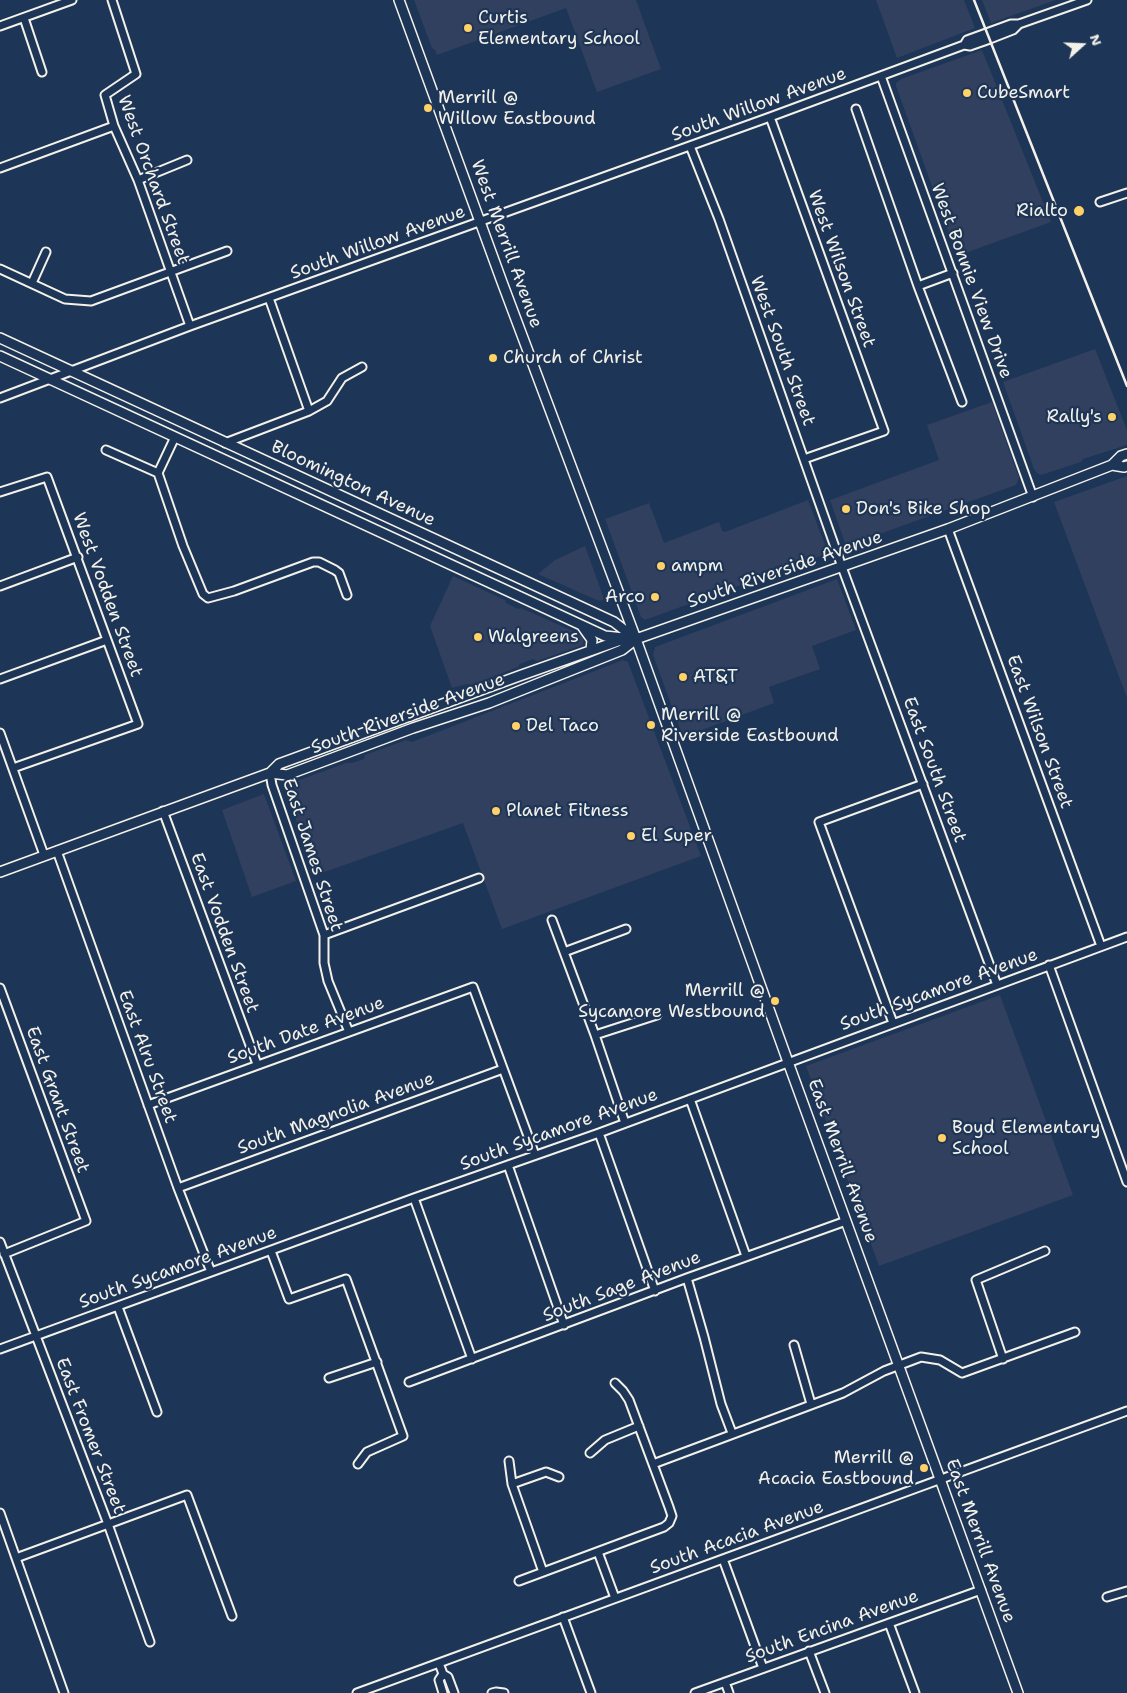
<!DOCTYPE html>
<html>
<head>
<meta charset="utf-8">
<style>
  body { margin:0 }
  #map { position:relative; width:1127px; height:1693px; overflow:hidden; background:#1d3557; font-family:"Shantell Sans",sans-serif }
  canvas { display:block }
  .north { position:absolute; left:1057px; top:20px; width:50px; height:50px; -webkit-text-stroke:4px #1d3557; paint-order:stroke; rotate:70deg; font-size:14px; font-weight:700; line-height:20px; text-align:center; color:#f4f1e8 }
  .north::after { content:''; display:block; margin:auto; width:18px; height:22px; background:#f4f1e8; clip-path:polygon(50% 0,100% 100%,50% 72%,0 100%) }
</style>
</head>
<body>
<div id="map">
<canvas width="1127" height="1693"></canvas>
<div class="north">N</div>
</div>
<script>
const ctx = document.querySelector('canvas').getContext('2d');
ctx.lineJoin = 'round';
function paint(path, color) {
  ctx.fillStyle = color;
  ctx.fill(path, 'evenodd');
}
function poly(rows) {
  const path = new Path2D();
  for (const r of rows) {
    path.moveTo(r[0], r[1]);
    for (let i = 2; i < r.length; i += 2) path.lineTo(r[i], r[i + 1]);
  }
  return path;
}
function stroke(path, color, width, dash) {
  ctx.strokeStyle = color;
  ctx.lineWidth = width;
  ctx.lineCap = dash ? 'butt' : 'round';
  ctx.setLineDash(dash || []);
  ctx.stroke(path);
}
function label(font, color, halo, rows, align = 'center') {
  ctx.font = font + ' "Shantell Sans",sans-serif';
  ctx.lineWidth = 4.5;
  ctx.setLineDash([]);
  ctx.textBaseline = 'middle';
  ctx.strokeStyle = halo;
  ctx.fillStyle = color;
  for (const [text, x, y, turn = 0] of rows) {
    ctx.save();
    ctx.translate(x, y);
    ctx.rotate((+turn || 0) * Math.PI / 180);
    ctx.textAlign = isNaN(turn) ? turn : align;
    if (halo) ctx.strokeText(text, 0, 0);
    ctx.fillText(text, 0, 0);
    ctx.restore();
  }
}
paint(poly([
  [414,0,636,0,661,69,597,92,566,8,437,55,435,50,432,48],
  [876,0,964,0,975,28,897,58],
  [982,0,1056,0,991,23],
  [982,50,1051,222,957,256,896,86,896,83,901,79],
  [1095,349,1127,430,1127,445,1083,459,1081,462,1041,475,1037,473,1034,469,1003,382],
  [992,402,1019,478,1016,485,846,546,830,500,939,460,927,425],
  [1127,476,1127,698,1054,502],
  [808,500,827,550,826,554,645,620,641,617,605,519,649,503,664,543,719,522,722,531,725,532],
  [585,546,603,596,603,600,599,601,538,574,555,560],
  [453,576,505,600,506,603,518,609,521,608,584,636,583,645,537,661,533,659,520,664,518,667,471,685,467,684,452,688,430,626],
  [837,579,856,630,812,646,820,669,769,687,774,703,683,737,653,655,655,647],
  [623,660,628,662,701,856,502,929,463,823,316,875,284,787,286,785,346,763,352,763,364,759,365,755,406,740,412,742],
  [264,794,296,881,252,897,222,810],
  [1000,995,1073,1195,879,1266,806,1066]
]), '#31405e');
const minor = poly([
  [112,0,136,74,105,95,114,126,138,180,190,326],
  [24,18,42,72],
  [0,26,72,0],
  [964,45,967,40,1011,24,1019,24,1087,0],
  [881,76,1033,497],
  [856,109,918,286,962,402],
  [770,117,884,431,804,459],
  [690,146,719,219,842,567,997,985],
  [0,168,114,126],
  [138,180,187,160],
  [1100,202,1127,193],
  [0,269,65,299,91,301,227,251],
  [32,283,46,252],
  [918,286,953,273],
  [269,298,309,411],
  [0,398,190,326,770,117,964,45,970,46,990,39,1013,30,1019,24],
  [225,443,309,411,327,401,342,378,362,367],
  [106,450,158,473,183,546,203,594,208,598,234,591,313,562,319,562,335,570,339,573,347,595],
  [158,473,175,437],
  [0,492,47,477,138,724,13,768],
  [948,529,1101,946],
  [0,586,78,557],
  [0,679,107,640],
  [0,733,44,855],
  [270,773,272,785,324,935,324,963,328,981,349,1032],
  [163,811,257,1064],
  [57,851,178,1188,211,1272],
  [552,920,595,1035,625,1123],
  [324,935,479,878],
  [564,952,626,929],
  [1049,965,1127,1182],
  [0,988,86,1221,4,1254],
  [893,1023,819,822,923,784],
  [595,1035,657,1015],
  [690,1099,746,1256],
  [148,1105,473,987,535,1155],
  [599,1133,655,1291],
  [508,1165,564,1325],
  [178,1188,503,1069],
  [414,1198,472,1359],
  [0,1242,108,1524,150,1642],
  [271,1251,289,1299,346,1279,403,1436,367,1452,358,1464],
  [687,1278,704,1337,721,1404,732,1433],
  [118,1307,157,1412],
  [794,1345,811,1404],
  [0,1349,414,1198,599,1133,1127,937],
  [1003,1359,976,1280,1045,1251],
  [329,1378,377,1362],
  [409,1382,687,1278,846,1221],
  [590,1453,605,1440,639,1426],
  [509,1461,512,1484,543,1572],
  [653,1464,843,1393,884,1371,921,1357,940,1360,962,1373,1075,1332],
  [512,1484,546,1472,559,1477],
  [0,1513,64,1693],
  [598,1552,615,1598],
  [16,1558,187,1495,232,1616],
  [723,1559,763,1668],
  [519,1581,664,1527,669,1523,672,1516,669,1507,629,1400,623,1391,615,1383],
  [1107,1597,1127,1591],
  [563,1617,591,1693],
  [889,1623,915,1693],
  [809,1651,825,1693],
  [439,1663,443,1674,448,1677,454,1693],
  [443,1674,439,1680,443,1693],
  [725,1682,729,1693],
  [357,1693,1127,1411],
  [492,1693,496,1692,504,1693],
  [695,1693,981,1590]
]);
const major = poly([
  [399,0,502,282,636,639,788,1062,1018,1693],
  [0,338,614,622,636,639],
  [0,356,605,636,624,638],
  [1112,465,1124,467,1127,466],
  [582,626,592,640,591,650],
  [270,773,287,775,413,728,489,703,622,650,636,639],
  [0,872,270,773,279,764,519,676,618,641,636,639,948,529,1112,465,1121,456,1127,454]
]);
stroke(minor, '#f4f1e8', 11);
stroke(major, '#f4f1e8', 12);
stroke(minor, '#1d3557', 7);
stroke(major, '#1d3557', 9);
stroke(poly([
  [974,0,1127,386]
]), '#f4f1e8', 2.5);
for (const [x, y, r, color] of [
  [468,28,5,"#ffd166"],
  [967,93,5,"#ffd166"],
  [428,108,5,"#ffd166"],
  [1079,211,6,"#ffd166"],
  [493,358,5,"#ffd166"],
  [1112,417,5,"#ffd166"],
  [846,509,5,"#ffd166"],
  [661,566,5,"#ffd166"],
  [655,597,5,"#ffd166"],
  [478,637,5,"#ffd166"],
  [683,677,5,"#ffd166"],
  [651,725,5,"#ffd166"],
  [516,726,5,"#ffd166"],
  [496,811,5,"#ffd166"],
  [631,836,5,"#ffd166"],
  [775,1001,5,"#ffd166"],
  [942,1138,5,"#ffd166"],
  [924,1468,5,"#ffd166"]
]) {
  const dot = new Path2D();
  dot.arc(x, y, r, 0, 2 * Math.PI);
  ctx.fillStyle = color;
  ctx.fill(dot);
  stroke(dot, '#1d3557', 2);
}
label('18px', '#f4f1e8', '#1d3557', [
  ["Curtis",478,18],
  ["Elementary School",478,39],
  ["CubeSmart",977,93],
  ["Merrill @",438,98],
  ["Willow Eastbound",438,119],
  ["Rialto",1068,211,"right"],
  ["Church of Christ",503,358],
  ["Rally's",1102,417,"right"],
  ["Don's Bike Shop",856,509],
  ["ampm",671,566],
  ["Arco",645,597,"right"],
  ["Walgreens",488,637],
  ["AT&T",693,677],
  ["Merrill @",661,715],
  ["Riverside Eastbound",661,736],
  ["Del Taco",526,726],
  ["Planet Fitness",506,811],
  ["El Super",641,836],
  ["Merrill @",765,991,"right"],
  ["Sycamore Westbound",765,1012,"right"],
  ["Boyd Elementary",952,1128],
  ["School",952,1149],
  ["Merrill @",914,1458,"right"],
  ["Acacia Eastbound",914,1479,"right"]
], 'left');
label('18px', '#f4f1e8', '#1d3557', [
  ["South Willow Avenue",759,105,-20],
  ["West Orchard Street",153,180,70],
  ["South Willow Avenue",378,243,-20],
  ["West Merrill Avenue",506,244,70],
  ["West Wilson Street",841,269,70],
  ["West Bonnie View Drive",971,281,70],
  ["West South Street",782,351,70],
  ["Bloomington Avenue",353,484,25],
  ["South Riverside Avenue",785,570,-19],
  ["West Vodden Street",107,595,70],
  ["South Riverside Avenue",408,714,-20],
  ["East Wilson Street",1039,732,70],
  ["East South Street",934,770,70],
  ["East James Street",312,855,72],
  ["East Vodden Street",224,933,70],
  ["South Sycamore Avenue",939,990,-20],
  ["South Date Avenue",306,1031,-20],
  ["East Alru Street",147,1057,70],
  ["East Grant Street",57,1100,70],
  ["South Magnolia Avenue",336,1114,-20],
  ["South Sycamore Avenue",559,1130,-20],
  ["East Merrill Avenue",842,1161,70],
  ["South Sycamore Avenue",178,1268,-20],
  ["South Sage Avenue",622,1287,-21],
  ["East Fromer Street",90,1436,69],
  ["South Acacia Avenue",737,1538,-20],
  ["East Merrill Avenue",980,1541,70],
  ["South Encina Avenue",832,1627,-20]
]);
</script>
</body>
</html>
